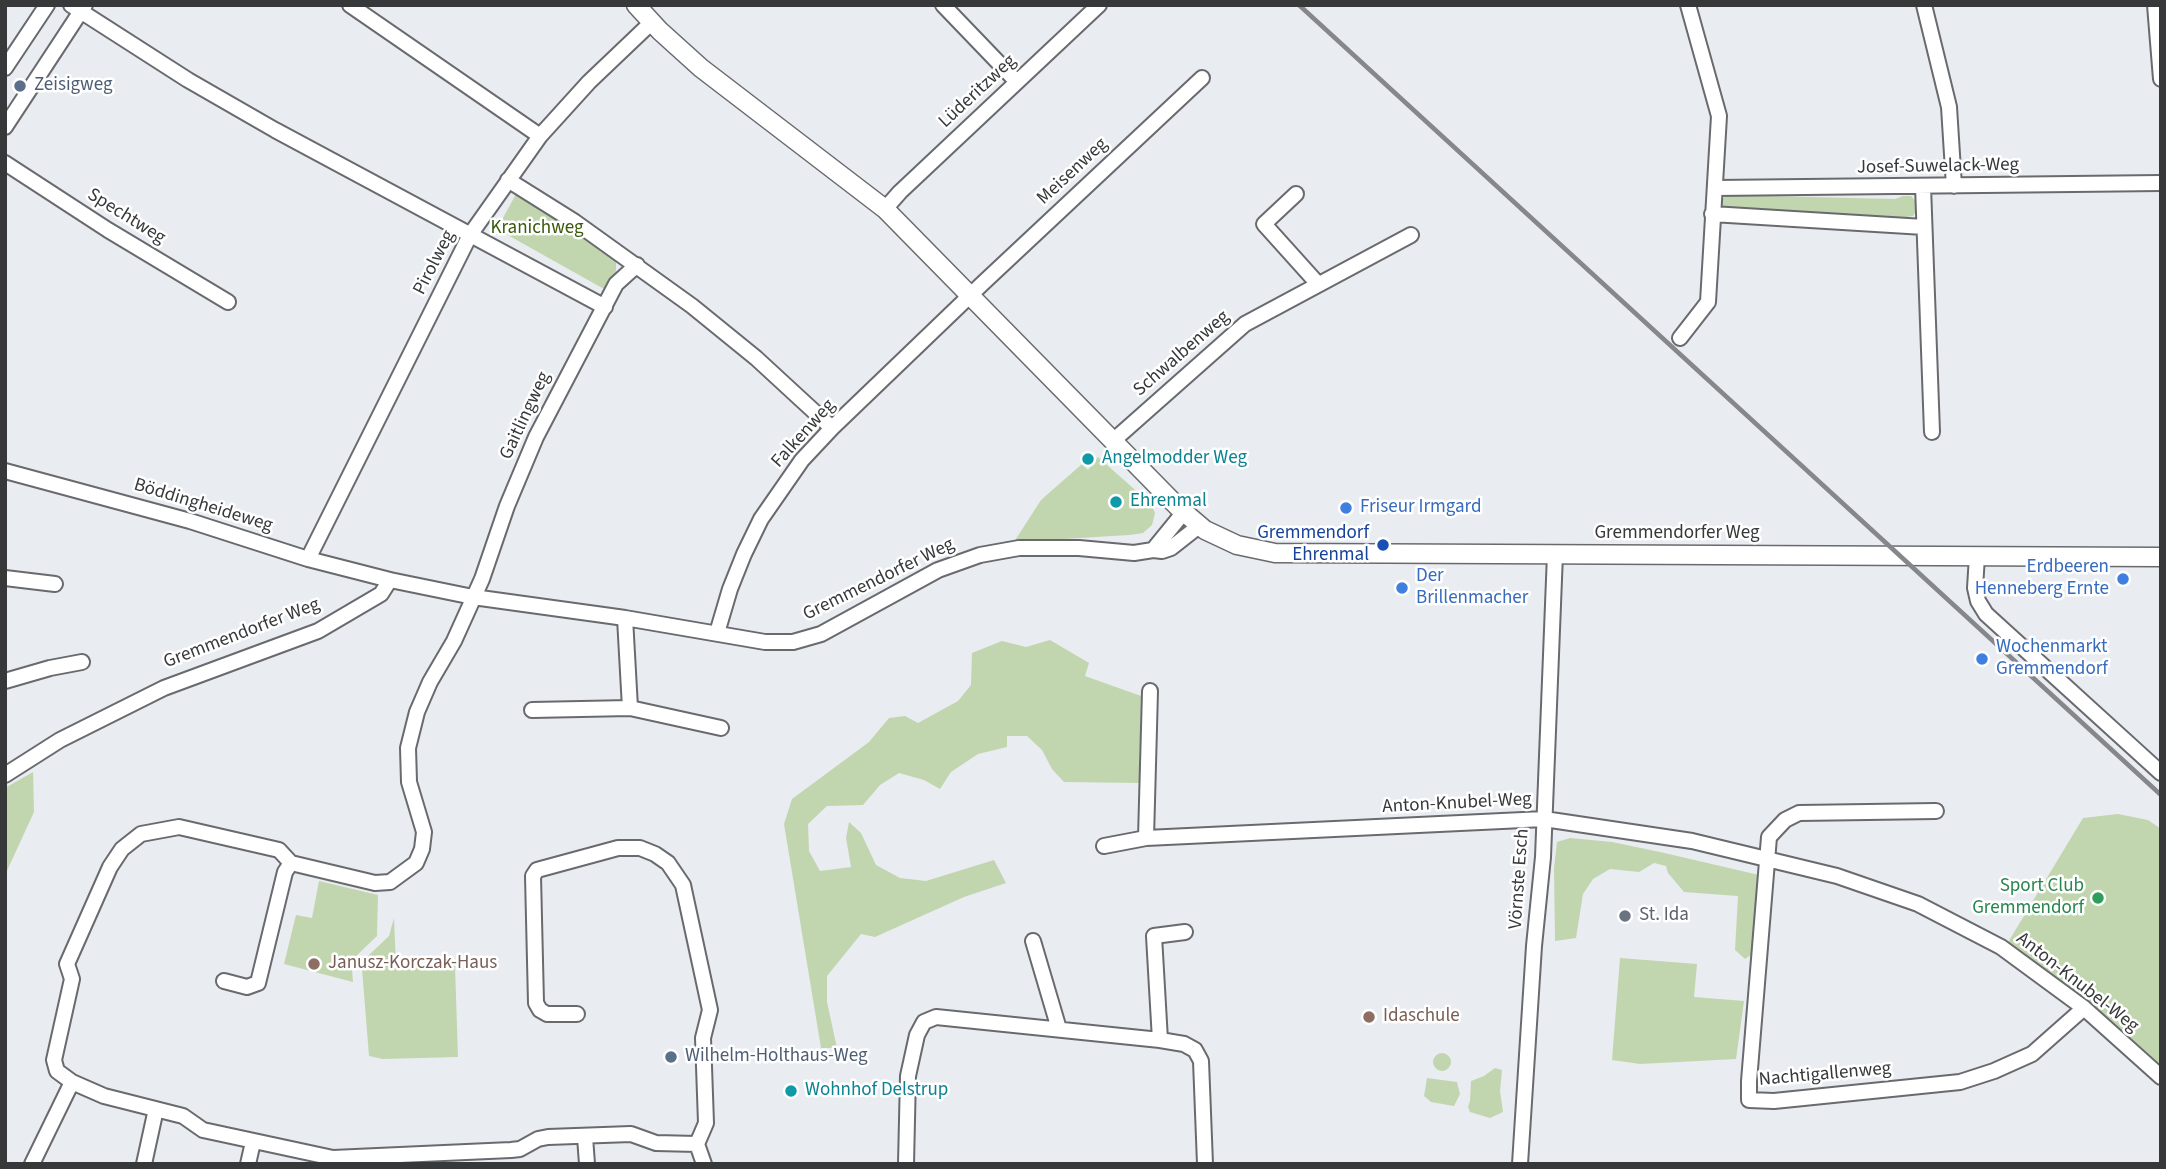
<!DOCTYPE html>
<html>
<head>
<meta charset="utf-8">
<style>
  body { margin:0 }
  #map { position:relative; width:2166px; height:1169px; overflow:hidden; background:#e9ecf1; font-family:"Source Sans 3",sans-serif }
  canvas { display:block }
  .frame { position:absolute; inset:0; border:7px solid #37383a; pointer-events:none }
</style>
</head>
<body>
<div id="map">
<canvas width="2166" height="1169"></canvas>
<div class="frame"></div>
</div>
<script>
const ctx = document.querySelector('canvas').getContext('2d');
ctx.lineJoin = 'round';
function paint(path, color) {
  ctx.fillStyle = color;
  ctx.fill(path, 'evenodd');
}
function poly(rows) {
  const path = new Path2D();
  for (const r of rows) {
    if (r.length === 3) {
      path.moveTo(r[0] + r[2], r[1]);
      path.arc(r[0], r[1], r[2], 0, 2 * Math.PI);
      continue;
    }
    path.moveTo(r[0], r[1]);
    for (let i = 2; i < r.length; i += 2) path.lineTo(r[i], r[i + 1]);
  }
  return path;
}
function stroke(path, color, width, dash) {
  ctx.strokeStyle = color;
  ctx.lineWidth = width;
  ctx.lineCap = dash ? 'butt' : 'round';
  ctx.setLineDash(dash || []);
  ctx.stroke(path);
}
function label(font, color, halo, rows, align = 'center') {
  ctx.font = font + ' "Source Sans 3",sans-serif';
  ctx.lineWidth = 5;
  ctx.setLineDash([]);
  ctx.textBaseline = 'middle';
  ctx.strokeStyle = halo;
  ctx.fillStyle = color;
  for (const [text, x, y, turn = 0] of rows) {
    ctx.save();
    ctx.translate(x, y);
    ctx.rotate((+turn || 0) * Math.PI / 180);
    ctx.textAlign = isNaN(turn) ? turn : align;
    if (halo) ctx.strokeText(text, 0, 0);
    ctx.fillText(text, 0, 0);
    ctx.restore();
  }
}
paint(poly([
  [516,194,577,228,611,254,616,261,616,271,604,289,497,229],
  [1727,195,1895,199,1903,196,1911,196,1917,203,1917,210,1913,216,1901,218,1727,208,1722,205,1721,200],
  [1098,457,1151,504,1155,513,1152,525,1143,533,1129,535,1014,542,1041,500,1082,464,1088,470],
  [1050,640,1089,663,1085,676,1141,696,1139,783,1064,782,1052,769,1042,750,1027,736,1007,736,1007,747,978,754,951,772,940,789,924,780,899,773,880,785,863,805,827,806,808,824,809,851,820,871,851,867,846,838,849,822,861,833,876,865,900,878,926,881,994,860,1006,883,964,897,875,937,861,934,827,976,827,1002,837,1048,821,1048,784,824,792,799,869,742,889,718,905,716,918,723,958,701,971,685,972,653,1002,641,1026,647],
  [33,772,34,812,5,875,5,788],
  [2118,814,2148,820,2161,829,2161,1066,2089,1004,2007,944,2083,818],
  [1570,838,1612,842,1660,852,1759,875,1751,955,1745,959,1735,950,1738,896,1684,892,1668,873,1666,866,1654,863,1639,872,1610,869,1593,879,1583,894,1576,938,1555,941,1554,868,1557,842],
  [319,881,378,895,377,936,355,957,352,970,353,982,284,964,296,915,312,918],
  [394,918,396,967,455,966,458,1057,383,1059,369,1056,362,969,369,955,389,936],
  [1620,958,1697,964,1694,997,1744,1001,1736,1059,1640,1064,1612,1060],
  [1442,1062,9],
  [1495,1068,1502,1070,1500,1091,1503,1112,1490,1118,1470,1112,1468,1107,1470,1101,1471,1081,1484,1076],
  [1427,1078,1457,1082,1460,1094,1454,1106,1431,1102,1424,1096]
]), '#c1d6ae');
const minor = poly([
  [71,5,188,80,275,130,605,307],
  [350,5,540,136],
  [943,5,1017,82],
  [1924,5,1949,107,1954,186],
  [2155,5,2161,79],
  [5,68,47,5],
  [5,127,85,5],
  [5,163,108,230,228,302],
  [508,180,575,222,692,306,756,358,832,428],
  [1923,186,1932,432],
  [1716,188,2161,183],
  [1296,194,1264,224,1318,284],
  [885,209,900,192,1099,5],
  [1712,214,1924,227],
  [637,265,616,284,536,437,507,506,482,579,454,641,430,682,417,712,408,748,409,782,424,832,422,849,416,863,390,882,375,883,291,863,279,850,179,827,141,834,122,849,110,867,67,964,72,979,54,1060,57,1071,72,1082,104,1096,183,1116,203,1130,333,1158,511,1150,520,1149,538,1139,548,1137,631,1134,656,1143,697,1144,704,1164],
  [1680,338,1708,302,1719,116,1688,5],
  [1114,440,1245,324,1411,235],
  [5,471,190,521,308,559,390,580,473,597,625,618,765,642,793,642,821,634,938,570,980,555,1019,548,1079,548,1134,553,1153,550,1162,551,1171,548,1199,526],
  [1153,550,1184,512],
  [1977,556,1975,588,1978,601,1986,614,2161,773],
  [308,559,470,235,540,136,589,82,652,22],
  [5,578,55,584],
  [625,618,630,708],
  [717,633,730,589,744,554,761,519,802,460,832,428,982,284,1202,78],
  [5,681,50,668,82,662],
  [532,710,630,708,721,728],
  [5,775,60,740,164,688,318,631,381,594,390,580],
  [1936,811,1799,813,1785,820,1769,837,1749,1081,1749,1100,1774,1101,1960,1082,1994,1071,2032,1054,2084,1008],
  [1146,838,1150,691],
  [1104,846,1146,838,1544,819,1692,841,1837,876,1918,904,2001,947,2084,1008,2161,1077],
  [1033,941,1059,1029],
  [224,981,247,987,258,983,285,872,291,863],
  [577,1014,547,1014,540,1010,536,1003,533,876,537,870,618,848,640,848,655,854,668,863,683,885,710,1010,703,1038,706,1123,697,1144],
  [1160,1040,1154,936,1185,932],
  [585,1137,587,1164],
  [32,1164,72,1082],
  [144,1164,156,1109],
  [248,1164,253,1142],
  [906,1164,908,1076,917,1035,924,1022,936,1017,1160,1040,1184,1044,1195,1050,1201,1061,1205,1164],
  [1520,1164,1534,946,1543,857,1555,554]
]);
const tertiary = poly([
  [636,5,660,31,701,68,885,209,1178,507,1205,530,1237,545,1275,553,2161,557]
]);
stroke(minor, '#686a6e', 18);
stroke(tertiary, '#686a6e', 21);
stroke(minor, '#fff', 14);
stroke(tertiary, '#fff', 18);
stroke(poly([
  [1299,5,2161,795]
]), '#85878a', 4.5);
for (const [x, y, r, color] of [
  [20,86,7,"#5c6f8a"],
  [1088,459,7,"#0f9aa8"],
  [1116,502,7,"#0f9aa8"],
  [1346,508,7,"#3f7fe0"],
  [1383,545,7,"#1a4fb4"],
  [2123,579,7,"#3f7fe0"],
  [1402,588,7,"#3f7fe0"],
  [1982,659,7,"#3f7fe0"],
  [2098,898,7,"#2e9e5b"],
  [1625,916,7,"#6b7280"],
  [314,964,7,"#8d6e63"],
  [1369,1017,7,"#8d6e63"],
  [671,1057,7,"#5c6f8a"],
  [791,1091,7,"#0f9aa8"]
]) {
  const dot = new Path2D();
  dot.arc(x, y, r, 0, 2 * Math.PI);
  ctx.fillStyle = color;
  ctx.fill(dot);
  stroke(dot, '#fff', 2.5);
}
label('19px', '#4e5e75', '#fff', [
  ["Zeisigweg",34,86],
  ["Wilhelm-Holthaus-Weg",685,1057]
], 'left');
label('19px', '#37383a', '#fff', [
  ["Lüderitzweg",978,92,-43],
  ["Josef-Suwelack-Weg",1938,167,-1],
  ["Meisenweg",1073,172,-43],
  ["Spechtweg",126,217,32],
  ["Pirolweg",435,263,-63],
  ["Schwalbenweg",1182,354,-41],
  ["Gaitlingweg",526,416,-65],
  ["Falkenweg",804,434,-48],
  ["Böddingheideweg",203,506,17],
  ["Gremmendorfer Weg",1677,534],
  ["Gremmendorfer Weg",879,580,-26],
  ["Gremmendorfer Weg",242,634,-21],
  ["Anton-Knubel-Weg",1457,804,-3],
  ["Vörnste Esch",1520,879,-86],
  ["Anton-Knubel-Weg",2077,983,38],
  ["Nachtigallenweg",1825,1075,-5]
]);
label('19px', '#39590b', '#fff', [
  ["Kranichweg",537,229]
]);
label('19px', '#0d838f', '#fff', [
  ["Angelmodder Weg",1102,459],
  ["Ehrenmal",1130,502],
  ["Wohnhof Delstrup",805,1091]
], 'left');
label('19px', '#366cbe', '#fff', [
  ["Friseur Irmgard",1360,508],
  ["Erdbeeren",2109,568,"right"],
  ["Henneberg Ernte",2109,590,"right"],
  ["Der",1416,577],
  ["Brillenmacher",1416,599],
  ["Wochenmarkt",1996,648],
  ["Gremmendorf",1996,670]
], 'left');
label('19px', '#164399', '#fff', [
  ["Gremmendorf",1369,534],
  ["Ehrenmal",1369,556]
], 'right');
label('19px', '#27864d', '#fff', [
  ["Sport Club",2084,887],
  ["Gremmendorf",2084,909]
], 'right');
label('19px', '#5b616d', '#fff', [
  ["St. Ida",1639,916]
], 'left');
label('19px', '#785e54', '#fff', [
  ["Janusz-Korczak-Haus",328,964],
  ["Idaschule",1383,1017]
], 'left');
</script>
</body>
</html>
